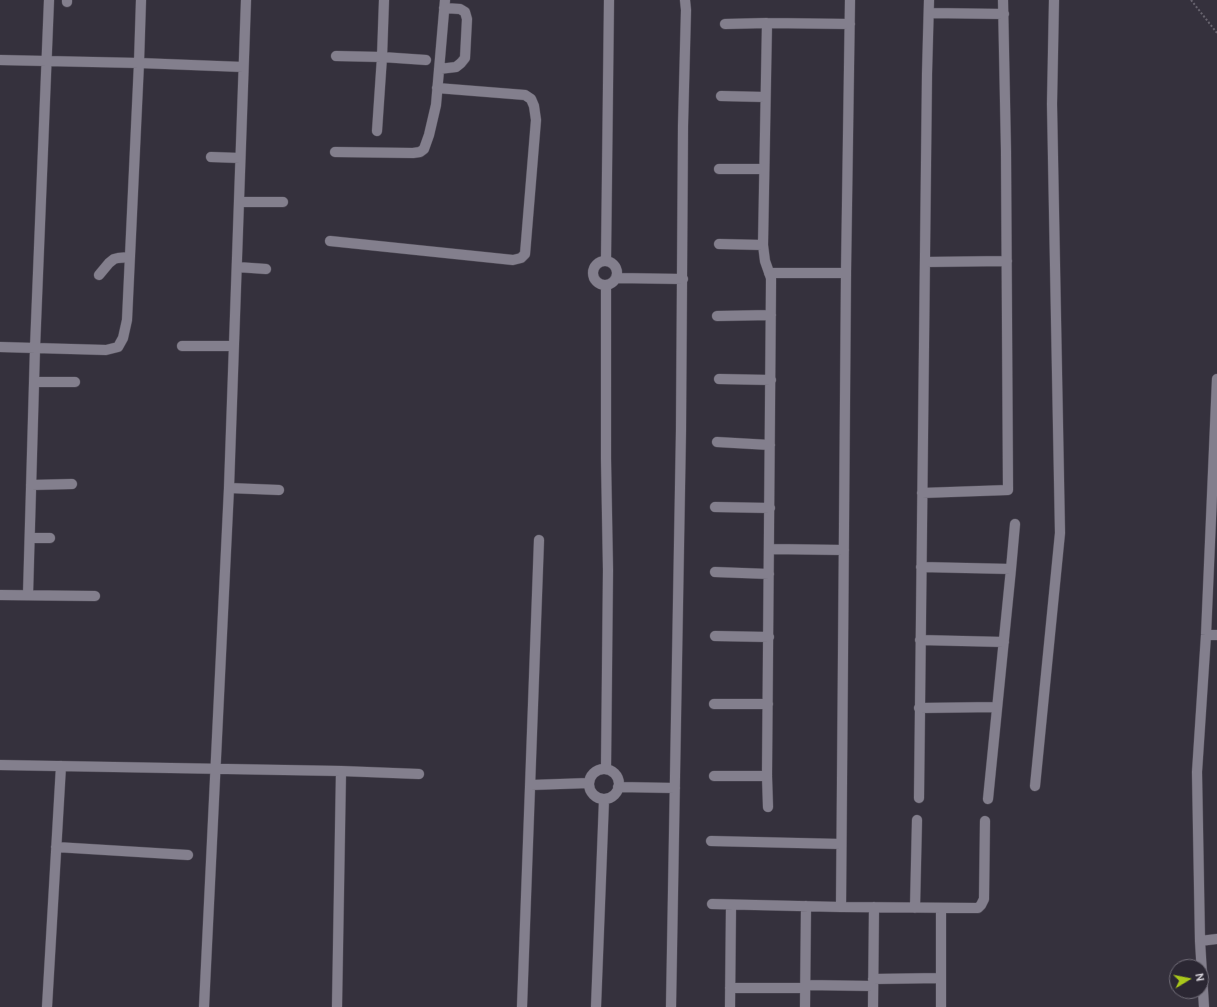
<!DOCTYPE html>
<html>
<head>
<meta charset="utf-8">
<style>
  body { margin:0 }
  #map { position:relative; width:1217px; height:1007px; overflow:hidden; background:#35313d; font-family:Ubuntu,sans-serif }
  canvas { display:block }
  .north { position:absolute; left:1169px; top:959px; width:40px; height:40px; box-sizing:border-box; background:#2b2733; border:1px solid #706c77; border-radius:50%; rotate:80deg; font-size:11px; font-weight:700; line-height:16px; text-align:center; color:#d7d4dc }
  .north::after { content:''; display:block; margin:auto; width:14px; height:18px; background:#a9c71b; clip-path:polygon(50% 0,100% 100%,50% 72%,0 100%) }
</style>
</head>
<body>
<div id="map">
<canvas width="1217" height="1007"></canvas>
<div class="north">N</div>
</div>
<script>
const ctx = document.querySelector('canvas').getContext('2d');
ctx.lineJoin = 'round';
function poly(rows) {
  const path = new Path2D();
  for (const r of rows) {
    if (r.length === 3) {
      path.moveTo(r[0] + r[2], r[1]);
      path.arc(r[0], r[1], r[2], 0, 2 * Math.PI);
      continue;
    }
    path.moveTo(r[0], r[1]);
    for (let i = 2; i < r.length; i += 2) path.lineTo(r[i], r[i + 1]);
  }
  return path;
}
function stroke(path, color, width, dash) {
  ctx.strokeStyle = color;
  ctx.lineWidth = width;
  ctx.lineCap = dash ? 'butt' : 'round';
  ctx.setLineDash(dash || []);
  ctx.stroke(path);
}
const minor = poly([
  [67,2,67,0],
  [929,13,1004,14],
  [767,23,763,245,765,261,771,278,771,283,767,776,768,807],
  [725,24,767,23,850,24],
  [336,56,382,57,426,60],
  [0,60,139,63,243,67],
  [439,69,456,67,461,63,465,58,467,19,465,12,460,9,444,8],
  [721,96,765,97],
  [377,131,382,57,384,0],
  [335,152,413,153,420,152,424,149,429,135,436,105,445,0],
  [211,157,240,158],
  [719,169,764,169],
  [239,202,283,202],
  [330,241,513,260,521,258,525,254,536,120,534,106,531,99,525,95,437,88],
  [719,244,763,245],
  [605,273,12],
  [606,261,609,0],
  [925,262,1007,261],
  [237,267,266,269],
  [769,273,846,273],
  [99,275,109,263,114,259,118,258,130,257],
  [616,278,683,279],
  [717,316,771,315],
  [182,346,234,346],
  [0,347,106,350,118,347,123,338,127,320,139,63,141,0],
  [719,379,771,380],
  [34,382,75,382],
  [717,442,770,445],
  [31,485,72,484],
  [229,488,279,490],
  [922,493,1008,490,1006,151,1003,0],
  [715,507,770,508],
  [30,538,50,538],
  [770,549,844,550],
  [921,567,1011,569],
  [715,572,769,574],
  [0,595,95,596],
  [28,595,35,348,49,0],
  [1206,635,1217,635],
  [715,636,769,637],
  [920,640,1004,642],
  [714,704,768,704],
  [919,708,997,707],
  [0,765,341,771,419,774],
  [604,784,15],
  [606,769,608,570,606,459,606,285],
  [714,776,767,776],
  [531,785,589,783],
  [1035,786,1060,533,1052,104,1054,0],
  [618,787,675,788],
  [919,798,927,74,929,0],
  [988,799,1011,569,1015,524],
  [711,841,841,844],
  [56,847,188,855],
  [712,904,841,907,978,908,981,905,984,899,985,821],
  [841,907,846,273,850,0],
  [915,908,917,820],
  [1200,941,1217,939],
  [873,979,941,978],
  [805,985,873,986],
  [730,988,805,988],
  [47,1007,61,766],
  [204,1007,229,488,246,0],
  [337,1007,341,771],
  [522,1007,539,540],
  [596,1007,604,800],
  [671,1007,681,430,683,126,686,10,685,0],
  [730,1007,731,905],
  [805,1007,806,906],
  [873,1007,874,907],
  [941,1007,941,908],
  [1204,1007,1200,941,1197,772,1206,635,1217,379]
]);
stroke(minor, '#514d58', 11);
stroke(poly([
  [1191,0,1217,33]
]), '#68646f', 2, [2, 2]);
stroke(minor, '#837f8d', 10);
</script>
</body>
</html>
